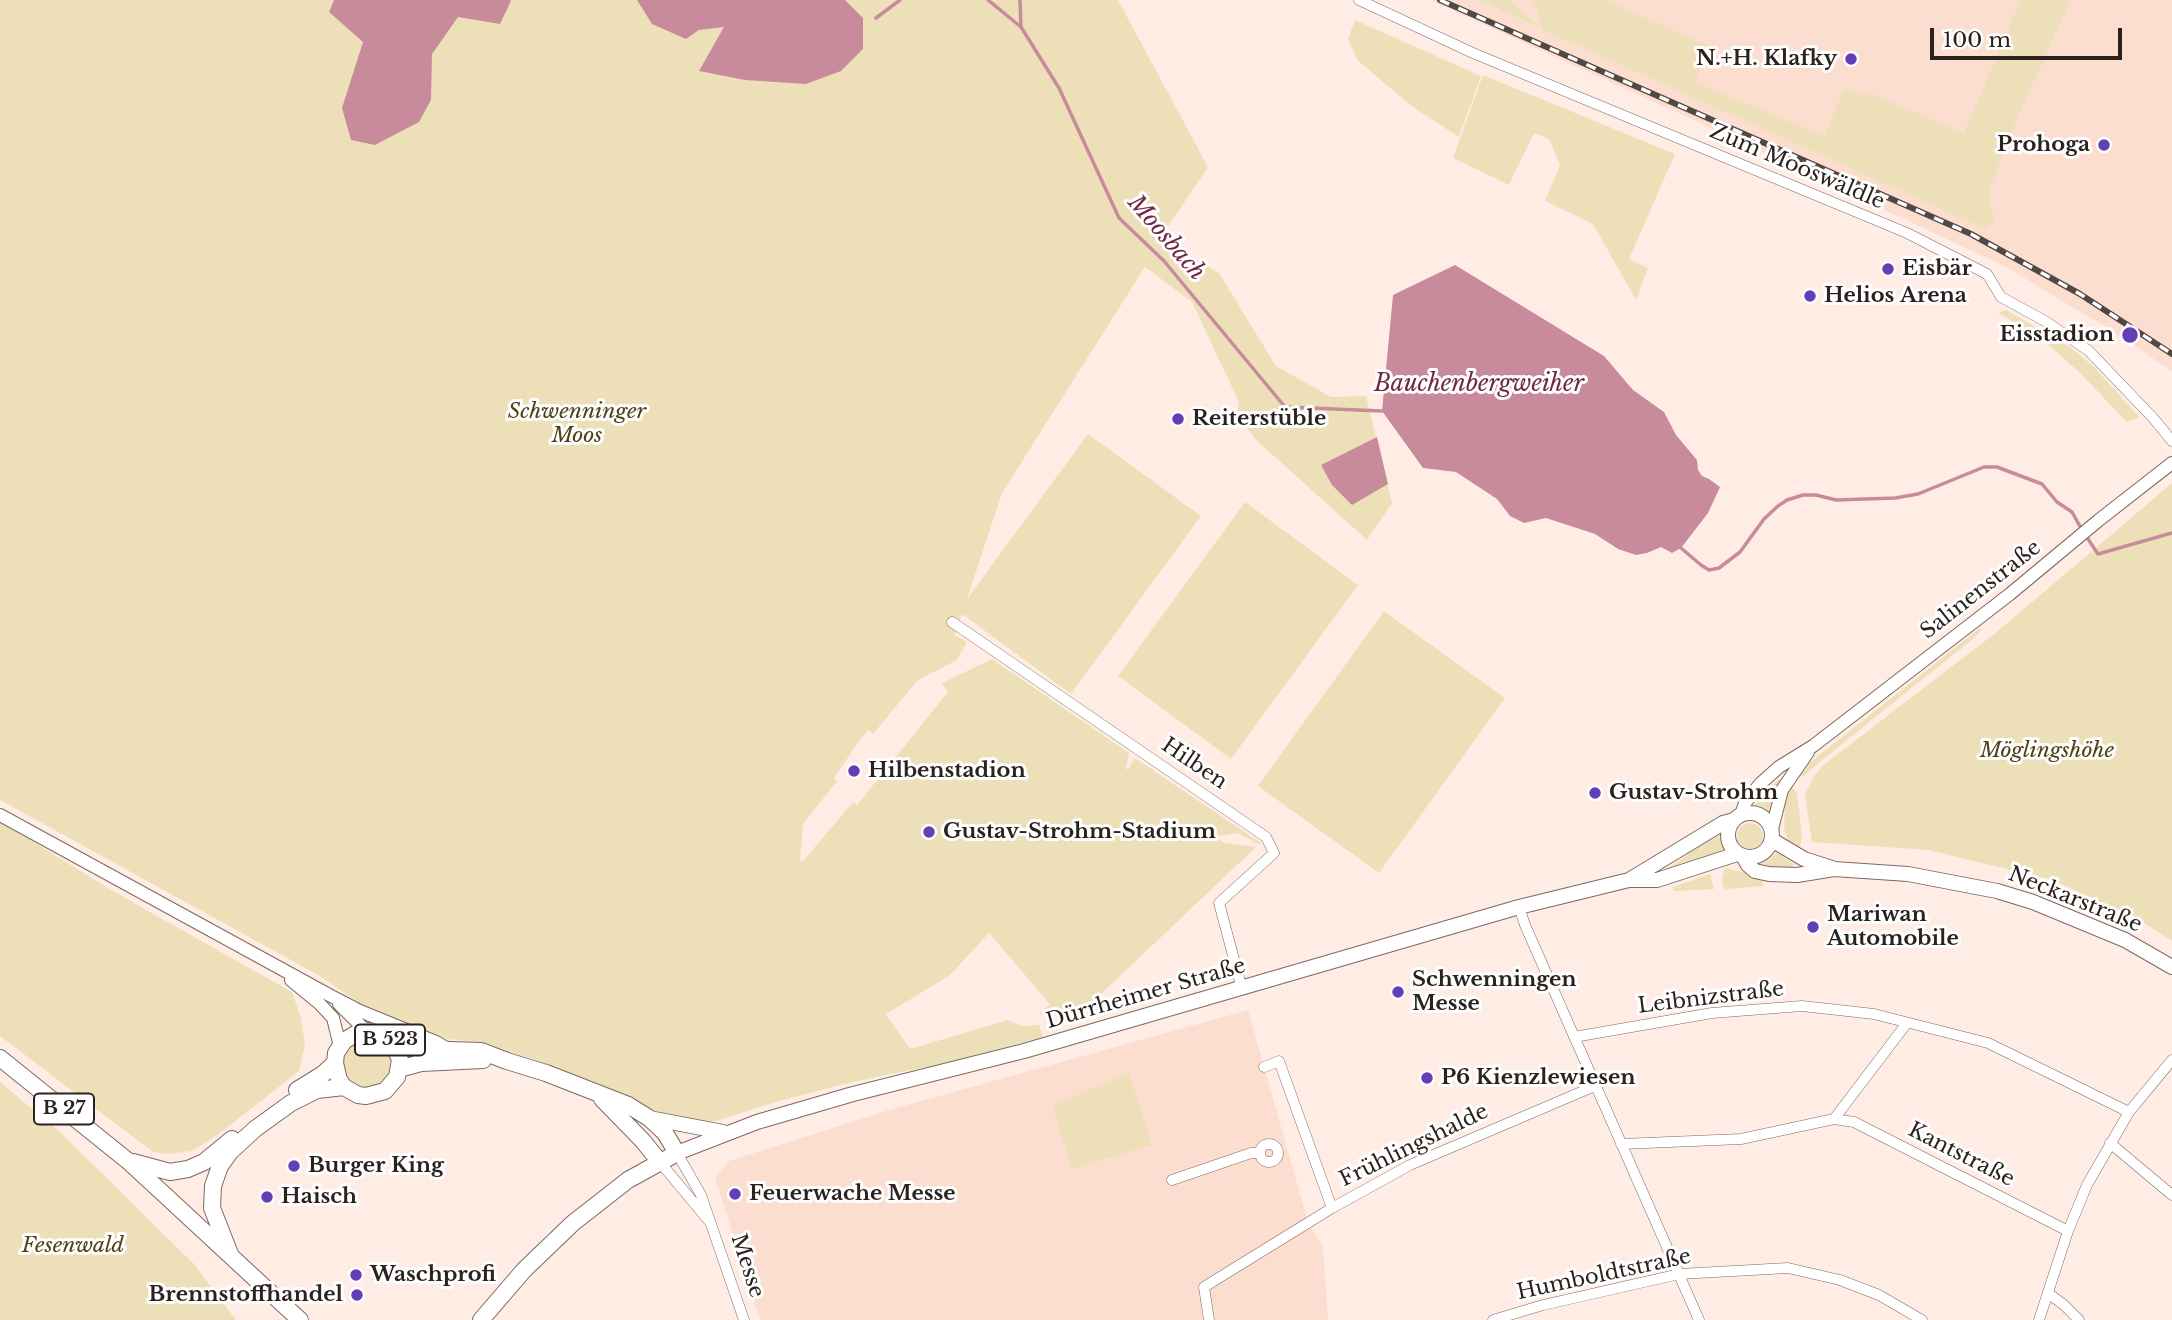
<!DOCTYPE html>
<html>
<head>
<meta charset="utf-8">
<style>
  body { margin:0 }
  #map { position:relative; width:2172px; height:1320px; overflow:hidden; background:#ffede5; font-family:"Libre Baskerville",serif }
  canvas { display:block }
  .scale { position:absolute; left:1930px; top:28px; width:192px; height:32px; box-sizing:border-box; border:4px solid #2a221e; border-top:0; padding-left:9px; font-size:21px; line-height:24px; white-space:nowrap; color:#2a221e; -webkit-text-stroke:5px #fefefe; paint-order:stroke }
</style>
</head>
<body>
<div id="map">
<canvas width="2172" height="1320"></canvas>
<div class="scale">100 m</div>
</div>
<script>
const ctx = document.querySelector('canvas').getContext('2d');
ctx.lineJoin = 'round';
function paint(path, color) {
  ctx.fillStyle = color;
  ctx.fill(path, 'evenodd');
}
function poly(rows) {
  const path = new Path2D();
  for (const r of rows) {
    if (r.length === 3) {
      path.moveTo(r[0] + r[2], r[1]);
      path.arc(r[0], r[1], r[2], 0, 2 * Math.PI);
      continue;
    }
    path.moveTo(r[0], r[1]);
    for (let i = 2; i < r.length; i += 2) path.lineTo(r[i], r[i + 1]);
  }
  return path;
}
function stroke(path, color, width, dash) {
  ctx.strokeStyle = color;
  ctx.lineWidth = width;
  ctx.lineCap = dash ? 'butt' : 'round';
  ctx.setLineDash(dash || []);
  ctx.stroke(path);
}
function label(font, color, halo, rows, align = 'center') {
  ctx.font = font + ' "Libre Baskerville",serif';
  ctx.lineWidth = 6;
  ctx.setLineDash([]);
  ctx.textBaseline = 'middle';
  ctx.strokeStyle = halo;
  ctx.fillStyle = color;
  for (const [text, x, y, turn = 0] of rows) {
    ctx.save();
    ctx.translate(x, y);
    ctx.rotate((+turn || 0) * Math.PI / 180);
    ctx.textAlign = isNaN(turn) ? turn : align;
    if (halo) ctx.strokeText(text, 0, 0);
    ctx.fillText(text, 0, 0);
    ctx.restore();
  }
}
paint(poly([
  [1430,0,1479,0,1540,29,1509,0,2172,0,2172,372,2130,342,2006,267,1696,121],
  [1248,1010,1308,1222,1323,1246,1328,1320,760,1320,715,1178,729,1161,889,1110]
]), '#fcded1');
paint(poly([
  [0,0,1118,0,1208,167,1161,237,1219,273,1276,366,1331,397,1366,396,1392,503,1367,540,1255,439,1237,414,1239,402,1192,302,1145,267,1002,493,967,599,1088,434,1201,516,1071,694,962,614,955,635,967,642,957,660,918,680,873,734,869,730,860,740,834,778,837,781,803,824,800,861,803,861,853,802,857,805,948,692,942,683,992,659,1129,753,1126,768,1128,770,1135,758,1252,837,1261,843,1260,845,1238,833,1214,837,1225,843,1256,847,1100,995,1089,1009,1070,1013,1039,1014,1050,1004,989,933,949,976,886,1014,910,1049,1008,1020,1021,1026,1039,1025,1043,1037,946,1063,857,1081,779,1101,716,1121,696,1124,680,1122,597,1083,530,1058,474,1042,448,1039,418,1031,374,1013,318,975,0,800],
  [1479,0,1509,0,1542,29,1534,0,1605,0,1710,46,1695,82,1824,136,1845,88,1864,96,1867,92,1964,133,2021,0,2071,0,2022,107,1990,187,1990,204,1995,221,1985,229,1543,30],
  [1355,20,1481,76,1459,137,1413,107,1358,61,1348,39],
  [1483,75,1675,154,1629,259,1648,268,1636,300,1593,224,1545,201,1560,165,1549,139,1534,133,1509,185,1453,158],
  [2006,310,2070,347,2093,366,2140,418,2126,421,2078,371,2040,338,1998,313],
  [2172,483,2172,941,2141,921,2052,880,1928,850,1812,842,1805,795,1812,779,1822,766,1998,631],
  [1245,502,1358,585,1231,759,1118,676],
  [1384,611,1505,698,1379,873,1258,786],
  [1980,628,1982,630,1974,638,1816,765,1804,776,1795,778,1809,763],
  [1779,779,1782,783,1771,816,1763,810,1752,808],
  [1791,786,1797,793,1802,835,1799,853,1788,841,1784,829,1785,802],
  [0,821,111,890,292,992,301,1018,305,1045,299,1071,219,1134,192,1151,168,1154,153,1152,0,1036],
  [1750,836,13],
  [1722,829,1722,841,1724,851,1655,875,1673,865],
  [1777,853,1794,864,1792,868,1759,866],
  [1725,868,1760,876,1764,886,1725,889,1723,886,1722,877],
  [1710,874,1714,889,1674,891,1673,890,1673,887],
  [367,1063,24],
  [1129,1072,1152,1145,1072,1169,1053,1109,1055,1105],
  [0,1082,61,1133,194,1264,236,1320,0,1320]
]), '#ede0b9');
paint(poly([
  [334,0,510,0,511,1,500,24,458,17,432,54,431,100,419,122,375,145,351,140,342,108,363,42,329,12],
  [637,0,845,0,863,18,863,49,841,71,806,84,745,80,699,71,724,27,699,30,686,39,652,24],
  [1455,265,1604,356,1633,390,1664,412,1676,435,1697,460,1698,470,1702,476,1709,479,1720,487,1708,513,1681,548,1672,553,1661,547,1647,553,1636,555,1618,549,1595,534,1546,518,1524,523,1510,516,1497,499,1456,472,1423,468,1382,411,1393,295],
  [1377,437,1388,484,1352,505,1332,485,1321,465]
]), '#c78b9c');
stroke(poly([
  [988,0,1021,27,1059,88,1119,218,1164,261,1285,407,1382,411],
  [1020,0,1021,27],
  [876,18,900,0],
  [2086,536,2098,554,2172,533],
  [1681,548,1701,565,1709,570,1719,568,1740,552,1764,519,1778,506,1787,500,1803,495,1816,495,1836,500,1895,498,1918,494,1984,467,1997,467,2042,484,2057,502,2072,512,2082,530]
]), '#c78b9c', 3.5);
const minor = poly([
  [1359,0,1473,53,1907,233,1987,274,2001,297,2045,321,2089,351,2154,419,2172,441],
  [952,622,1266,837,1274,853,1219,903,1242,989],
  [1519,907,1525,925,1699,1320],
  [1574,1037,1712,1013,1802,1006,1874,1014,1988,1043,2129,1112],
  [1264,1067,1279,1061,1332,1208,1410,1165,1595,1086],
  [1834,1119,1907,1023],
  [2110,1143,2172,1195],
  [1621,1144,1741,1139,1834,1119,1854,1122,2068,1231],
  [1269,1153,9],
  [677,1153,701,1195,744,1320],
  [659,1161,709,1221],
  [1172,1180,1251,1153,1260,1153],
  [2048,1293,2064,1305,2079,1320],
  [1209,1320,1204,1287,1332,1208],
  [1493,1320,1543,1305,1679,1274,1788,1268,1840,1280,1879,1295,1922,1320],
  [2039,1320,2068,1231,2087,1185,2129,1112,2172,1060]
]);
const tertiary = poly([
  [0,815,331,996,360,1011,436,1042,446,1048],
  [1741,815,1745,803,1760,784,1779,767,1813,746,2010,594,2099,520,2172,463],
  [1772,829,1782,790,1808,752],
  [291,980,319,1003,333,1018,340,1046],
  [339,1004,366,1031]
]);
const secondary = poly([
  [1750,835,22],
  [1772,840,1804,859,1832,868],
  [1743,856,1748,865,1755,871,1769,874,1797,875,1834,869,1908,874,1997,891,2033,902,2125,940,2172,967],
  [1629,880,1723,823,1734,820],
  [649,1118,723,1132],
  [677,1153,757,1122,853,1094,1024,1051,1519,907,1629,880,1657,880,1737,854]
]);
const primary = poly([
  [394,1045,419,1049,481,1051,507,1061,546,1073,628,1105,649,1118,665,1133,677,1153,628,1180,573,1223,524,1270,481,1320],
  [0,1058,128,1161,300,1320],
  [399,1069,421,1063,483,1060],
  [297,1090,323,1074,335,1063],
  [602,1099,643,1141,659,1161],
  [133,1162,170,1172,188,1169,204,1162,232,1139],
  [230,1254,212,1208,213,1186,220,1166,230,1152,255,1129,291,1103,317,1090,344,1087,358,1095,366,1096,385,1091,397,1077,400,1060,394,1045,387,1037,377,1032,366,1031,357,1033,344,1041,336,1053,335,1063,339,1080,344,1087]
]);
stroke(minor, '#7c6961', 11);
stroke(tertiary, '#7c6961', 14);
stroke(secondary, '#7c6961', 16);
stroke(primary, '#7c6961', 18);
stroke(minor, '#fff', 10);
stroke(tertiary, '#fff', 12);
stroke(secondary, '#fff', 14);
stroke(primary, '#fff', 16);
const rail = poly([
  [1440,0,1971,234,2080,294,2172,354]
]);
stroke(rail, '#514743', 6);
stroke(rail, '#fefefe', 3.5, [10]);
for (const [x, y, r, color] of [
  [1851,59,7,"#633fb7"],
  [2104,145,7,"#633fb7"],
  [1888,269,7,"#633fb7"],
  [1810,296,7,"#633fb7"],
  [2130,335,9,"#633fb7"],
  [1178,419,7,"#633fb7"],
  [854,771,7,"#633fb7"],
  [1595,793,7,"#633fb7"],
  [929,832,7,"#633fb7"],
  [1813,927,7,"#633fb7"],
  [1398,992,7,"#633fb7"],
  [1427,1078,7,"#633fb7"],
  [294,1166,7,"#633fb7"],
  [735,1194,7,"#633fb7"],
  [267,1197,7,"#633fb7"],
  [356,1275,7,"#633fb7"],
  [357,1295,7,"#633fb7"]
]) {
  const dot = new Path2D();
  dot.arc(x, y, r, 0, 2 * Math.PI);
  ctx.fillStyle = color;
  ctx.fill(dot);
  stroke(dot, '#fefefe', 2.5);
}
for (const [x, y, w] of [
  [390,1040,70],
  [64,1109,60]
]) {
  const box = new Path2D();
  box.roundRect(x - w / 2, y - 15.5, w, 31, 5);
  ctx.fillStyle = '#fefefe';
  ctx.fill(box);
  stroke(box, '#2a221e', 2);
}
label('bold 19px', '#2a221e', null, [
  ["B 523",390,1040],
  ["B 27",64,1109]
]);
label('bold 21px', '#2a221e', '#fefefe', [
  ["N.+H. Klafky",1837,59,"right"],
  ["Prohoga",2090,145,"right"],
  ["Eisbär",1902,269],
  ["Helios Arena",1824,296],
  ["Eisstadion",2114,335,"right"],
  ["Reiterstüble",1192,419],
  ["Hilbenstadion",868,771],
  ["Gustav-Strohm",1609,793],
  ["Gustav-Strohm-Stadium",943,832],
  ["Mariwan",1827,915],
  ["Automobile",1827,939],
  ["Schwenningen",1412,980],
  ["Messe",1412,1004],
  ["P6 Kienzlewiesen",1441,1078],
  ["Burger King",308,1166],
  ["Feuerwache Messe",749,1194],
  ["Haisch",281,1197],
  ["Waschprofi",370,1275],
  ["Brennstoffhandel",343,1295,"right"]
], 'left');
label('21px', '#2a221e', '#fefefe', [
  ["Zum Mooswäldle",1797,167,23],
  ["Salinenstraße",1981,590,-38],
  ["Hilben",1194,764,34],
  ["Neckarstraße",2075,900,22],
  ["Dürrheimer Straße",1146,994,-16],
  ["Leibnizstraße",1711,998,-7],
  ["Frühlingshalde",1414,1146,-26],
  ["Kantstraße",1961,1155,27],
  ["Messe",747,1266,72],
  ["Humboldtstraße",1604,1275,-12]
]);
label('italic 21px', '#4f4114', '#fefefe', [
  ["Schwenninger",577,412],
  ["Moos",577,436],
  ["Möglingshöhe",2047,751],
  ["Fesenwald",73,1246]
]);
label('italic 23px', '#712843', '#fefefe', [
  ["Moosbach",1166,238,49],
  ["Bauchenbergweiher",1479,385]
]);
</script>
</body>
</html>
